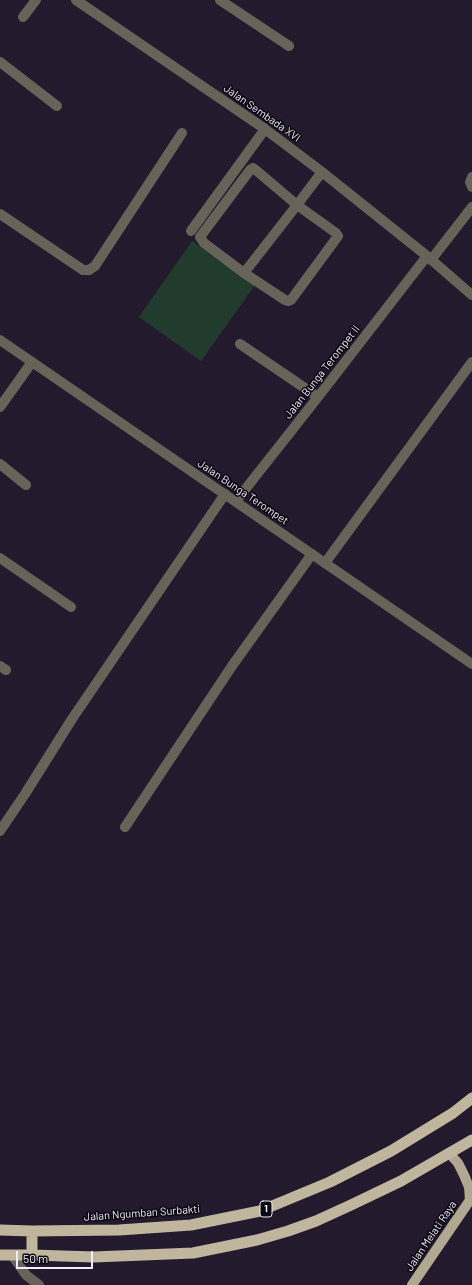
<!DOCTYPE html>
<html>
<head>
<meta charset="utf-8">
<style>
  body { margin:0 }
  #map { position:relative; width:472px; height:1285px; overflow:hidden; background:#231a2e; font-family:Barlow,sans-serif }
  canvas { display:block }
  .scale { position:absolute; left:16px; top:1251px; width:77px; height:18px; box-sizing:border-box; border:2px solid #f2edfb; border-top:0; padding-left:5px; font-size:12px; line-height:14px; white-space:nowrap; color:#f2edfb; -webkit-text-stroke:3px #0a0710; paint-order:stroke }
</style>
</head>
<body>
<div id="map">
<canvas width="472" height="1285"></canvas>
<div class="scale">50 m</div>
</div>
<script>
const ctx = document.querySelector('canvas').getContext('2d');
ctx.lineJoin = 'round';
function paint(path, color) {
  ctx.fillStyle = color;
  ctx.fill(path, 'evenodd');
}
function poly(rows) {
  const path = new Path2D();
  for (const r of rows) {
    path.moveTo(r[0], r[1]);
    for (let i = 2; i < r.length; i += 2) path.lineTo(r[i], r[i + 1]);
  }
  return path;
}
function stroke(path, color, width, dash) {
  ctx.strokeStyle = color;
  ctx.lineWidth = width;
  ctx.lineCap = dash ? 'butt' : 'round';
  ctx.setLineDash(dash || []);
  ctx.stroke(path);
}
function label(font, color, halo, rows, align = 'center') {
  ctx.font = font + ' Barlow,sans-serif';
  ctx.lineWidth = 3;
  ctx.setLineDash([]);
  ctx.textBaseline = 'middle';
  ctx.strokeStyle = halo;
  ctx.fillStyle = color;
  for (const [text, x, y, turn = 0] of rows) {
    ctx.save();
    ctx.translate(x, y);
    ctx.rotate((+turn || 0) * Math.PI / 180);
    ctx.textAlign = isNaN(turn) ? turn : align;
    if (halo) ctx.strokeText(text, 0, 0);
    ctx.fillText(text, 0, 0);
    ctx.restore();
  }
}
paint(poly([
  [192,241,255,285,201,361,139,317]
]), '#213c2d');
stroke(poly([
  [76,0,265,129,322,172,427,256,472,295],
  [220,0,289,46],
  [23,17,36,0],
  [0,62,57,106],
  [472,177,470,182,472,187],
  [0,214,83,270,89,270,95,266,182,133],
  [191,231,265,129],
  [431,260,472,207],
  [244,273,285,300,288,301,291,300,338,236,336,233,297,205,257,171,253,168,250,170,200,237,204,243,244,273,297,205,322,172],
  [240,344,318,397],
  [0,407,32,362],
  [0,464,26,485],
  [236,501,318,397,427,256],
  [0,558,71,607],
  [325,563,472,362],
  [0,666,6,670],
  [125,827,232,666,312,554],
  [0,831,25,794,72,719,225,494],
  [12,1255,26,1275,39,1285]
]), '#686358', 10);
stroke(poly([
  [0,340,472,664]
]), '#686358', 10);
stroke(poly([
  [449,1153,458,1163,464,1175,469,1187,470,1201],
  [412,1285,472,1197]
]), '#b1a892', 10);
stroke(poly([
  [0,1230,32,1231,119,1230,191,1225,260,1211,330,1182,391,1151,453,1113,472,1098],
  [0,1255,32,1255,94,1257,193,1253,257,1240,288,1231,316,1221,351,1205,401,1181,472,1140],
  [32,1255,32,1231]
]), '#c0b69d', 11);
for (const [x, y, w] of [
  [266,1209,12]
]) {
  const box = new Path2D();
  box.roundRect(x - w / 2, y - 8, w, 16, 3);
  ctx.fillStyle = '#0a0710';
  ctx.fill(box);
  stroke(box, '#f2edfb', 1);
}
label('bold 10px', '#f2edfb', null, [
  ["1",266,1209]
]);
label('11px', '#f2edfb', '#0a0710', [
  ["Jalan Sembada XVI",262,113,35],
  ["Jalan Bunga Terompet II",322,372,-52],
  ["Jalan Bunga Terompet",243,492,34],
  ["Jalan Ngumban Surbakti",142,1213,-4],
  ["Jalan Melati Raya",431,1236,-56]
]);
</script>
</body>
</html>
